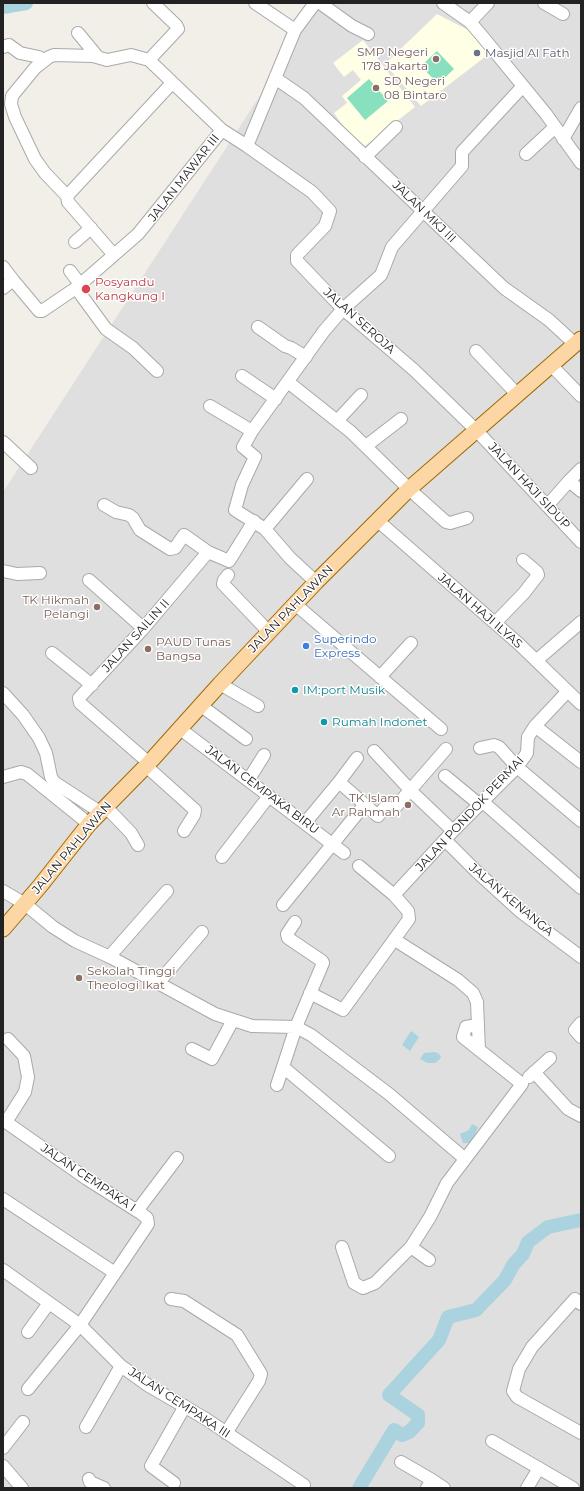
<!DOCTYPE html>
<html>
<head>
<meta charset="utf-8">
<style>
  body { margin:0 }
  #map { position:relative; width:584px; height:1491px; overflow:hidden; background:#f2efe9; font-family:Montserrat,sans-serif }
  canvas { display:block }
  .frame { position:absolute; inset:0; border:4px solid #222; pointer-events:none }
</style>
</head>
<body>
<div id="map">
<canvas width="584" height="1491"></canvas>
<div class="frame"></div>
</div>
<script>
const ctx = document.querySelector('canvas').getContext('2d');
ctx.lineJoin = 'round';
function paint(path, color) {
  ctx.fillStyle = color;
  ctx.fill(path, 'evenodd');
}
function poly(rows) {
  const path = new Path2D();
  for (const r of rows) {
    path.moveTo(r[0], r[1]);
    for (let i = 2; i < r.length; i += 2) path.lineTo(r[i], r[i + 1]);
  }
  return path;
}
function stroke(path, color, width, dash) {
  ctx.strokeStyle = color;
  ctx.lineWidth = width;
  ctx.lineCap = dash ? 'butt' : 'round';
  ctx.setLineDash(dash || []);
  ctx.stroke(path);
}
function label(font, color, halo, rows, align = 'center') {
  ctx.font = font + ' Montserrat,sans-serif';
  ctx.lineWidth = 3;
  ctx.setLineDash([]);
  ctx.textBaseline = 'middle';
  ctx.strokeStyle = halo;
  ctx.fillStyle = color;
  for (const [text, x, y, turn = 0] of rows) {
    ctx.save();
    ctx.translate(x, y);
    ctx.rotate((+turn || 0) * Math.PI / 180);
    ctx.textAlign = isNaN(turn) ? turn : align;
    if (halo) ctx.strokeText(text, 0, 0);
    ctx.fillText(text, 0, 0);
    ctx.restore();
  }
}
paint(poly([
  [320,3,581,3,581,1488,3,1488,3,492]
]), '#e0dfdf');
paint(poly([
  [437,14,470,31,489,54,421,106,385,64],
  [363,40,415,107,360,150,334,113,347,103,342,96,361,80,353,70,344,77,333,63]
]), '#ffffe5');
paint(poly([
  [437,51,454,69,438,84,421,66],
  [369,79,388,101,365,120,347,98]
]), '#88e0be');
paint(poly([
  [411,1031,419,1037,410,1051,402,1045],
  [434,1052,438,1053,441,1056,440,1059,435,1063,427,1063,420,1059,424,1053],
  [472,1124,478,1127,475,1135,469,1143,463,1143,460,1134,469,1130]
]), '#aad3df');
stroke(poly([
  [3,7,26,3],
  [359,1488,394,1430,402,1435,409,1432,418,1423,418,1415,389,1395,439,1340,448,1317,476,1310,505,1280,513,1265,523,1254,528,1242,548,1227,581,1220]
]), '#aad3df', 14);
const minor = poly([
  [255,3,295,30],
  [320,3,352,26,368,34],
  [443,3,470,22,482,36,546,114,581,163],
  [544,3,563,14],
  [470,22,488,3],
  [78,33,97,56],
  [3,47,9,45,20,53,39,57,43,61],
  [149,60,178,29,176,25,153,3],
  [275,78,304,98,504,288,549,320,575,344],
  [563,139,581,108],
  [247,146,312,192,330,211,325,226,297,255,297,261,343,309,414,370,476,430,581,542],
  [526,154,554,128],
  [365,157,396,127],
  [67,196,45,173,35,159,15,117,11,104,12,96,35,68,49,57,54,55,93,56,107,60,131,55,149,60,222,130],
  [75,242,91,228],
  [114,255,68,202,67,196,172,83],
  [3,267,13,280],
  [70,271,80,284],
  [3,288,13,280,39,311,42,311,76,288,138,234,222,130,247,146,295,30,315,3],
  [76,288,106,329,133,348,157,371],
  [258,327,285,346,291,348,306,357],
  [476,351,517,394],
  [551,365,581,396],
  [242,376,276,399],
  [288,382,351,432,409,489,446,522,450,523,467,518],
  [210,406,252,431],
  [337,421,361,395],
  [3,442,31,468],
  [366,446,401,419],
  [569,481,581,469],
  [104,505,116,512,129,515,133,518,140,530,170,549,175,548,184,535,208,552],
  [547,506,569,481,581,491],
  [377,520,519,644,581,704],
  [265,529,307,479],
  [3,571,17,574,40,573],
  [228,575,224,580,223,584,269,632],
  [89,580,143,628],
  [316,582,290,558,265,529,235,510,242,485,255,457,243,447,252,431,324,331,343,309,381,275,392,247,462,166,462,152,523,86],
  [295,604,441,729],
  [495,623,524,593,538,575,537,572,523,560],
  [52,653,92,685],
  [537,660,581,622],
  [380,677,411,643],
  [220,684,258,706],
  [3,693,23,715,39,738,46,753,51,777,54,782,100,812],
  [200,705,246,739],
  [535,726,581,762],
  [179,728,344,853],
  [480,748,494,745,499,747,517,767,581,821],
  [374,751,413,793,453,831],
  [149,763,80,703,79,698,142,630,208,552,229,561,254,521],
  [146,766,195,810,194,815,184,831],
  [445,776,480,805],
  [3,777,21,772,27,774,89,824],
  [249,779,264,755],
  [339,782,357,758],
  [483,802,581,888],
  [106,807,131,833,138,845],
  [305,823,339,782,378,816,386,806,392,811,446,749],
  [445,840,476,871,521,912,581,957],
  [222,857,269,796],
  [3,891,25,904,53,927,75,941,112,958,215,1014,252,1026,296,1027,311,1035,389,1094,464,1158],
  [394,895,453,831,517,767,527,753,528,737,535,726,567,692],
  [283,905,361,809],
  [395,940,458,980,473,993,477,1002,479,1050],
  [109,957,167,891],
  [158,983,202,932],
  [310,993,343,1010,409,919,408,911,394,895,359,866],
  [581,1023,575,1030,581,1037],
  [192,1049,212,1059,233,1020],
  [283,1067,389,1156],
  [534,1072,568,1109,581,1116],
  [529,1077,550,1058],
  [277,1085,296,1027,323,963,322,961,288,938,287,934,295,922],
  [3,1120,87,1179,142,1214,147,1218,148,1224,80,1325,28,1389],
  [6,1122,25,1092,28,1077,24,1056,8,1039],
  [3,1199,115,1273],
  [137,1211,177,1158],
  [342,1247,354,1283,363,1288,375,1283,411,1247],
  [429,1260,411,1247,430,1217,447,1183,522,1084,463,1037,466,1027,477,1025],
  [3,1270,80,1325,121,1366,149,1386,206,1419,304,1485],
  [171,1299,184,1301,237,1335,261,1374,259,1381,226,1433],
  [581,1304,575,1299,532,1347,519,1369,513,1391,517,1397,581,1433],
  [28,1332,49,1303],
  [86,1427,121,1366],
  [492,1441,573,1488],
  [3,1448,23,1422],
  [401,1462,432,1480],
  [3,1466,22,1488],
  [89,1479,90,1482,104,1488],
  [174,1483,151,1466,185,1406],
  [427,1488,432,1480,444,1488],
  [527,1488,539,1468]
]);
const major = poly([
  [3,929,40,886,89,824,149,763,220,684,316,582,409,489,581,339]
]);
stroke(minor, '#a9a9a9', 14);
stroke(major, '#a06b00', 17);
stroke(minor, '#fff', 12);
stroke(major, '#fcd6a4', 15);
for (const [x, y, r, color] of [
  [477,53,4,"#6b7280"],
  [436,59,4,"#8d6e63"],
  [376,88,4,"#8d6e63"],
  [86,289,5,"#e0444e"],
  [97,607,4,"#8d6e63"],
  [306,646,4,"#3f7fe0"],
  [148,649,4,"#8d6e63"],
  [295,690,4,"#0f9aa8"],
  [324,722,4,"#0f9aa8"],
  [408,805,4,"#8d6e63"],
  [79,978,4,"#8d6e63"]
]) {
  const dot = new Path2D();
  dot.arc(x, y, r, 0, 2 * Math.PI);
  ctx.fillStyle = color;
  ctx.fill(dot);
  stroke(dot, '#fff', 1.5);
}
label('12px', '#785e54', '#fff', [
  ["SMP Negeri",428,52],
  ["178 Jakarta",428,66],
  ["SD Negeri",384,81,"left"],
  ["08 Bintaro",384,95,"left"],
  ["TK Hikmah",89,600],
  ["Pelangi",89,614],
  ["PAUD Tunas",156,642,"left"],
  ["Bangsa",156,656,"left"],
  ["TK Islam",400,798],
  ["Ar Rahmah",400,812],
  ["Sekolah Tinggi",87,971,"left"],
  ["Theologi Ikat",87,985,"left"]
], 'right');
label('12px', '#5b616d', '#fff', [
  ["Masjid Al Fath",485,53]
], 'left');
label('12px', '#222', '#fff', [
  ["JALAN MAWAR III",184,178,-52],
  ["JALAN MKJ III",424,212,44],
  ["JALAN SEROJA",359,321,42],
  ["JALAN HAJI SIDUP",529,486,47],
  ["JALAN PAHLAWAN",291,609,-46],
  ["JALAN HAJI ILYAS",480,611,41],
  ["JALAN SAILIN II",136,636,-48],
  ["JALAN CEMPAKA BIRU",262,790,37],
  ["JALAN PONDOK PERMAI",470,814,-47],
  ["JALAN PAHLAWAN",72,848,-50],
  ["JALAN KENANGA",511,900,40],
  ["JALAN CEMPAKA I",88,1178,34],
  ["JALAN CEMPAKA III",179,1403,33]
]);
label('12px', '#be3a42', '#fff', [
  ["Posyandu",95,282],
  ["Kangkung I",95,296]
], 'left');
label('12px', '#366cbe', '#fff', [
  ["Superindo",314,639],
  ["Express",314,653]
], 'left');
label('12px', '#0d838f', '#fff', [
  ["IM:port Musik",303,690],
  ["Rumah Indonet",332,722]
], 'left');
</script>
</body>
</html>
